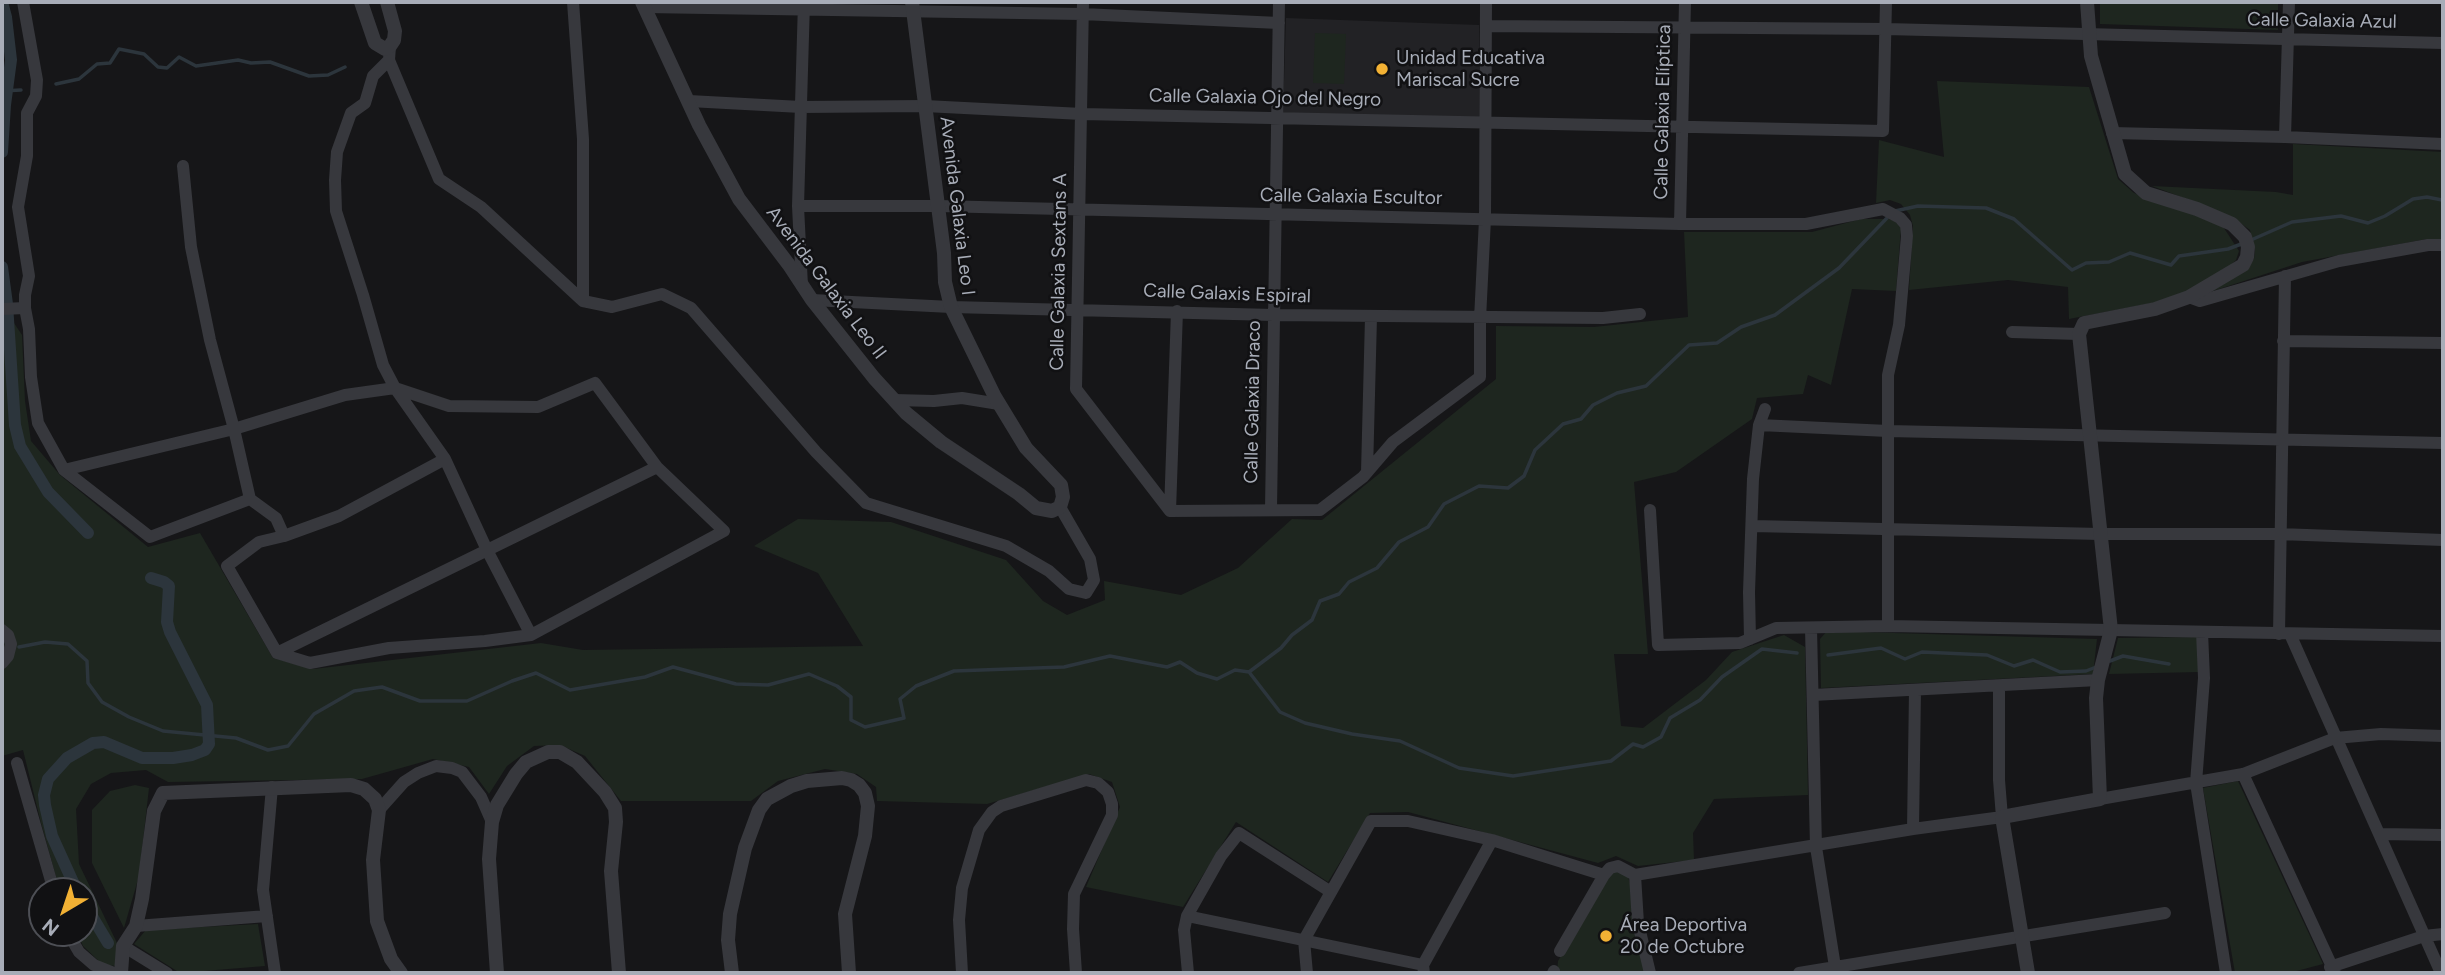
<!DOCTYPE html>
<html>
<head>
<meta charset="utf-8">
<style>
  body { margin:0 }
  #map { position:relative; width:2445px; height:975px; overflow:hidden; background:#161618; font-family:Figtree,sans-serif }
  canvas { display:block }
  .frame { position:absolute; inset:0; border:4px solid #a8adb8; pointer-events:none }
  .north { position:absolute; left:28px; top:877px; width:70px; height:70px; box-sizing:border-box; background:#111113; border:2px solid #4d4f55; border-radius:50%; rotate:219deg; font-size:19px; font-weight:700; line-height:28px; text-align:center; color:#a8adb8 }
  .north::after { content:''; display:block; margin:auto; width:24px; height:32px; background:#f2b134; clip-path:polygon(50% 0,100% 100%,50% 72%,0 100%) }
</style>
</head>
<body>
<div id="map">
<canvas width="2445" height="975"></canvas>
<div class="frame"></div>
<div class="north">N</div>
</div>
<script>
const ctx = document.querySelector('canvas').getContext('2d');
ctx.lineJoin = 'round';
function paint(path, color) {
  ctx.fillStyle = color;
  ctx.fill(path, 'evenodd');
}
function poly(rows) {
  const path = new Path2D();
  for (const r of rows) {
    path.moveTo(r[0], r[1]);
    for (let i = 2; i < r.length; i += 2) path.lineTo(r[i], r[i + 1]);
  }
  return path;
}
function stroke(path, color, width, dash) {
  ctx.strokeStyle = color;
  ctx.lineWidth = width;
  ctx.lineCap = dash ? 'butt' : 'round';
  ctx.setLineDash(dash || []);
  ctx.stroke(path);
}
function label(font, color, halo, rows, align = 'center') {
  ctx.font = font + ' Figtree,sans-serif';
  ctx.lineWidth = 5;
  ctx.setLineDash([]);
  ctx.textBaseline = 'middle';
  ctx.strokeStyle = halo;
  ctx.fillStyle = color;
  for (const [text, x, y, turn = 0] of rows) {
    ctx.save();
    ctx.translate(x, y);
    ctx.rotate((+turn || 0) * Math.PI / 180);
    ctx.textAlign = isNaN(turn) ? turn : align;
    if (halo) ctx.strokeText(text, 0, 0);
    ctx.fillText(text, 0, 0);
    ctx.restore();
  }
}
paint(poly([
  [1286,18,1479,25,1480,119,1283,113]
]), '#222225');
paint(poly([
  [2100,2,2278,2,2278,30,2100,24],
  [1315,33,1346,34,1344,84,1313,83],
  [1937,81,2089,87,2118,179,2134,193,2222,225,2239,251,2236,260,2227,269,2173,299,2069,319,2068,287,2008,280,1909,290,1913,226,1910,215,1901,204,1890,200,1876,203,1879,140,1944,157],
  [2293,144,2443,152,2443,239,2427,239,2302,262,2207,293,2246,269,2254,259,2255,249,2250,230,2239,222,2208,207,2152,186,2276,192,2293,195],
  [1861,219,1889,219,1895,221,1901,228,1896,291,1852,289,1831,385,1808,375,1803,394,1757,398,1752,419,1676,472,1634,482,1648,654,1614,654,1621,726,1643,728,1706,680,1732,652,1784,635,1805,647,1808,795,1714,799,1693,833,1694,860,1638,866,1616,856,1598,863,1408,812,1370,813,1328,882,1236,822,1183,907,1086,887,1120,807,1112,782,1089,774,987,804,877,801,876,787,857,774,825,769,778,781,751,801,621,801,585,756,560,745,534,746,507,766,489,794,469,767,433,759,362,779,168,782,146,770,111,773,91,784,76,809,79,864,117,943,117,966,103,965,83,946,77,933,84,933,84,891,60,891,41,823,23,750,2,756,2,324,14,323,22,335,25,401,31,441,60,475,148,547,200,533,273,658,313,669,541,643,583,650,863,646,818,573,754,546,798,519,891,522,1006,560,1043,601,1067,615,1105,600,1104,581,1181,595,1238,568,1292,519,1322,520,1496,379,1496,326,1594,327,1688,317,1684,232,1812,232],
  [1827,631,2097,639,2093,674,1821,688,1820,639],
  [2198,637,2200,672,2109,674,2118,638],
  [2238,781,2323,964,2289,973,2235,973,2203,788],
  [135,785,149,788,139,876,124,928,92,863,92,810,110,791],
  [1618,871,1627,874,1630,883,1648,973,1557,973,1558,961,1611,872],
  [258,924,265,966,180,973,134,944,146,930]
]), '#1e261f');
stroke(poly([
  [56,84,79,79,97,64,110,63,119,49,144,54,158,67,167,68,179,57,196,66,238,60,251,63,270,62,309,76,328,75,345,67],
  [2,91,21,90],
  [1895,211,1918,206,1986,208,2014,219,2072,270,2086,263,2109,262,2130,253,2171,265,2179,256,2228,249,2244,243],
  [2251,240,2292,222,2341,216,2368,223,2385,216,2413,199,2427,197,2442,200,2443,199],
  [19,647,45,642,68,644,87,661,88,683,102,702,129,717,163,731,236,738,268,750,288,746,314,714,354,691,382,687,420,701,467,701,512,681,536,673,570,690,645,677,673,667,736,684,768,685,809,674,837,686,851,697,851,720,865,727,904,718,900,699,916,686,954,671,1064,667,1110,656,1167,667,1180,662,1197,673,1217,679,1235,670,1249,672,1281,648,1292,635,1312,620,1320,601,1339,594,1349,582,1377,568,1399,542,1428,527,1444,504,1479,486,1508,488,1524,476,1535,450,1563,424,1581,419,1593,405,1617,393,1646,386,1689,345,1717,343,1741,327,1775,315,1839,268,1887,218],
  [1828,655,1881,648,1905,659,1922,652,1987,655,2014,666,2033,660,2060,672,2086,671,2096,667],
  [2110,661,2123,656,2169,664],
  [1249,672,1280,712,1305,723,1352,734,1400,741,1459,768,1513,776,1611,761,1633,744,1643,747,1661,737,1670,718,1700,700,1722,677,1762,649,1797,653]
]), '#2c353c', 3.5);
stroke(poly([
  [2,152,5,105,11,60,6,17,2,2],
  [2,267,7,304,15,425,20,446,48,492,88,533],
  [77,891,52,836,45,805,44,795,48,779,67,758,93,743,104,742,142,758,173,758,192,755,205,750,209,744,207,705,170,632,167,622,169,586,164,582,151,578],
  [84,903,108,943]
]), '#2c353c', 12);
stroke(poly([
  [23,2,37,80,36,96,27,113,27,156,18,207,29,276,25,295,25,308,29,329,31,377,38,423,64,470,150,537,250,499,276,518,284,536,259,542,227,566,277,653,310,663,389,648,485,641,531,635,724,531,657,467,595,383,538,407,449,406,395,388,345,395,234,429,64,470],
  [573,2,583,139,583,301],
  [645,2,645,7,1082,14,1279,23],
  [1083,2,1076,389,1170,511],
  [1486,26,1886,29,2443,43],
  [390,46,389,60,439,179,481,207,583,301,612,307,662,294,691,308,816,452,866,503,1006,546,1049,571,1069,589,1086,593,1094,580,1090,559,1060,507],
  [389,60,373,76,365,103,351,113,337,152,335,180,336,211,363,295,383,365,395,388,445,459,487,550,531,635],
  [689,101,801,107,925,106,1082,114,1883,131,1886,2],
  [2112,133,2285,137,2443,144],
  [2285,137,2289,2],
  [183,166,191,247,210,340,234,429,250,499],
  [798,206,938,206,1680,224,1806,224,1883,209,1900,218,1906,225,1907,236,1899,325,1888,375,1888,626],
  [1680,224,1685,2],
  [802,286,798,206,804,2],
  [2189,297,2200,301,2339,261,2428,245,2443,245],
  [812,300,951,307,1274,315,1603,318,1640,314],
  [2,309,25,308],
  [2012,332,2079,334],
  [2283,341,2443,343],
  [894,400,934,401,962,398,999,404],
  [1759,425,1888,431,2443,443],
  [1367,472,1371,317],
  [1271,509,1279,2],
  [1650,510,1658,645,1740,643,1776,628,1888,626,2443,636],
  [1170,511,1320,510,1363,477,1393,442,1480,377,1480,319,1485,219,1486,2],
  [1170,511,1177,311],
  [1753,526,2100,534,2279,534,2443,540],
  [284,536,339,516,445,459],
  [1811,628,1816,847,1836,973],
  [2,630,8,635,11,644,8,656,2,663],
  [2202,632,2204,678,2196,783,2226,973],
  [2279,634,2285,276],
  [2290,634,2441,973],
  [1750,639,1749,592,1753,479,1759,425,1765,409],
  [277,653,657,467],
  [1813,695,2098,680],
  [17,763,54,891],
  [2243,774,2335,973],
  [272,787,263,890,275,973],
  [2100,799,2243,774,2335,738,2381,734,2443,736],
  [379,810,404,782,418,773,436,766,452,768,462,772,481,797,492,822],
  [1913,829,1915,690],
  [2380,834,2443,835],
  [1635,875,1913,829,2002,817,1999,780,1999,687],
  [1187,916,1423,965],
  [136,926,267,916],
  [68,933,79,952,94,965,114,973],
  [123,946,167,973],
  [1560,951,1604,875,1610,868,1618,866,1635,875,1638,923,1650,973],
  [2330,967,2424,936,2443,934],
  [962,973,959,920,962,888,979,830,992,812,1001,806,1086,780,1098,783,1108,792,1112,804,1112,815,1074,894,1073,929,1076,973],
  [1188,973,1184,930,1187,916,1221,856,1239,833,1331,892],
  [1307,973,1304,940,1371,821,1408,821,1492,840,1604,875],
  [1424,973,1423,965,1492,840],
  [1553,973,1554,971],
  [1799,973,2165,913]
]), '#37383d', 12);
stroke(poly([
  [361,2,375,43,385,49,390,46,394,40,395,31,387,2],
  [642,2,699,125,739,199,789,265,812,300,874,378,906,413,941,442,1019,494,1036,508,1052,511,1060,507,1063,497,1061,485,1026,448,995,397,951,307,945,282,944,253,912,2],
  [121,973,123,946,136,926,142,899,154,811,163,793,351,785,364,789,375,799,379,810,373,860,377,921,391,959,401,973],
  [497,973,489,859,492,822,497,805,516,774,526,762,548,752,560,752,577,762,605,792,615,808,616,822,611,871,619,973],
  [732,973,728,940,730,914,745,848,759,810,767,799,791,786,807,781,842,778,851,780,859,785,865,793,868,806,865,836,845,914,849,973],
  [2028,973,2002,817,2100,799,2096,698,2098,680,2111,630,2079,334,2084,323,2155,309,2189,297,2243,265,2247,257,2248,247,2245,237,2232,224,2197,209,2146,193,2125,174,2091,56,2087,2]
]), '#37383d', 14);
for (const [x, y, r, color] of [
  [1382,69,7,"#f2b134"],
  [1606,936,7,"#f2b134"]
]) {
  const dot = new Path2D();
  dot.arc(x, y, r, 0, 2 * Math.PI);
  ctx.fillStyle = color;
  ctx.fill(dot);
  stroke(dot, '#111113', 2.5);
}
label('19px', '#a8adb8', '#111113', [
  ["Calle Galaxia Azul",2322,21,1],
  ["Calle Galaxia Ojo del Negro",1265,98,1],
  ["Calle Galaxia Elíptica",1663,112,-89],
  ["Calle Galaxia Escultor",1351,197,1],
  ["Avenida Galaxia Leo I",957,206,83],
  ["Calle Galaxia Sextans A",1059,272,-89],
  ["Avenida Galaxia Leo II",826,283,53],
  ["Calle Galaxis Espiral",1227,294,2],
  ["Calle Galaxia Draco",1253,402,-89]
]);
label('19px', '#a8adb8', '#111113', [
  ["Unidad Educativa",1396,58],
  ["Mariscal Sucre",1396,80],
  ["Área Deportiva",1620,925],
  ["20 de Octubre",1620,947]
], 'left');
</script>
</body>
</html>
